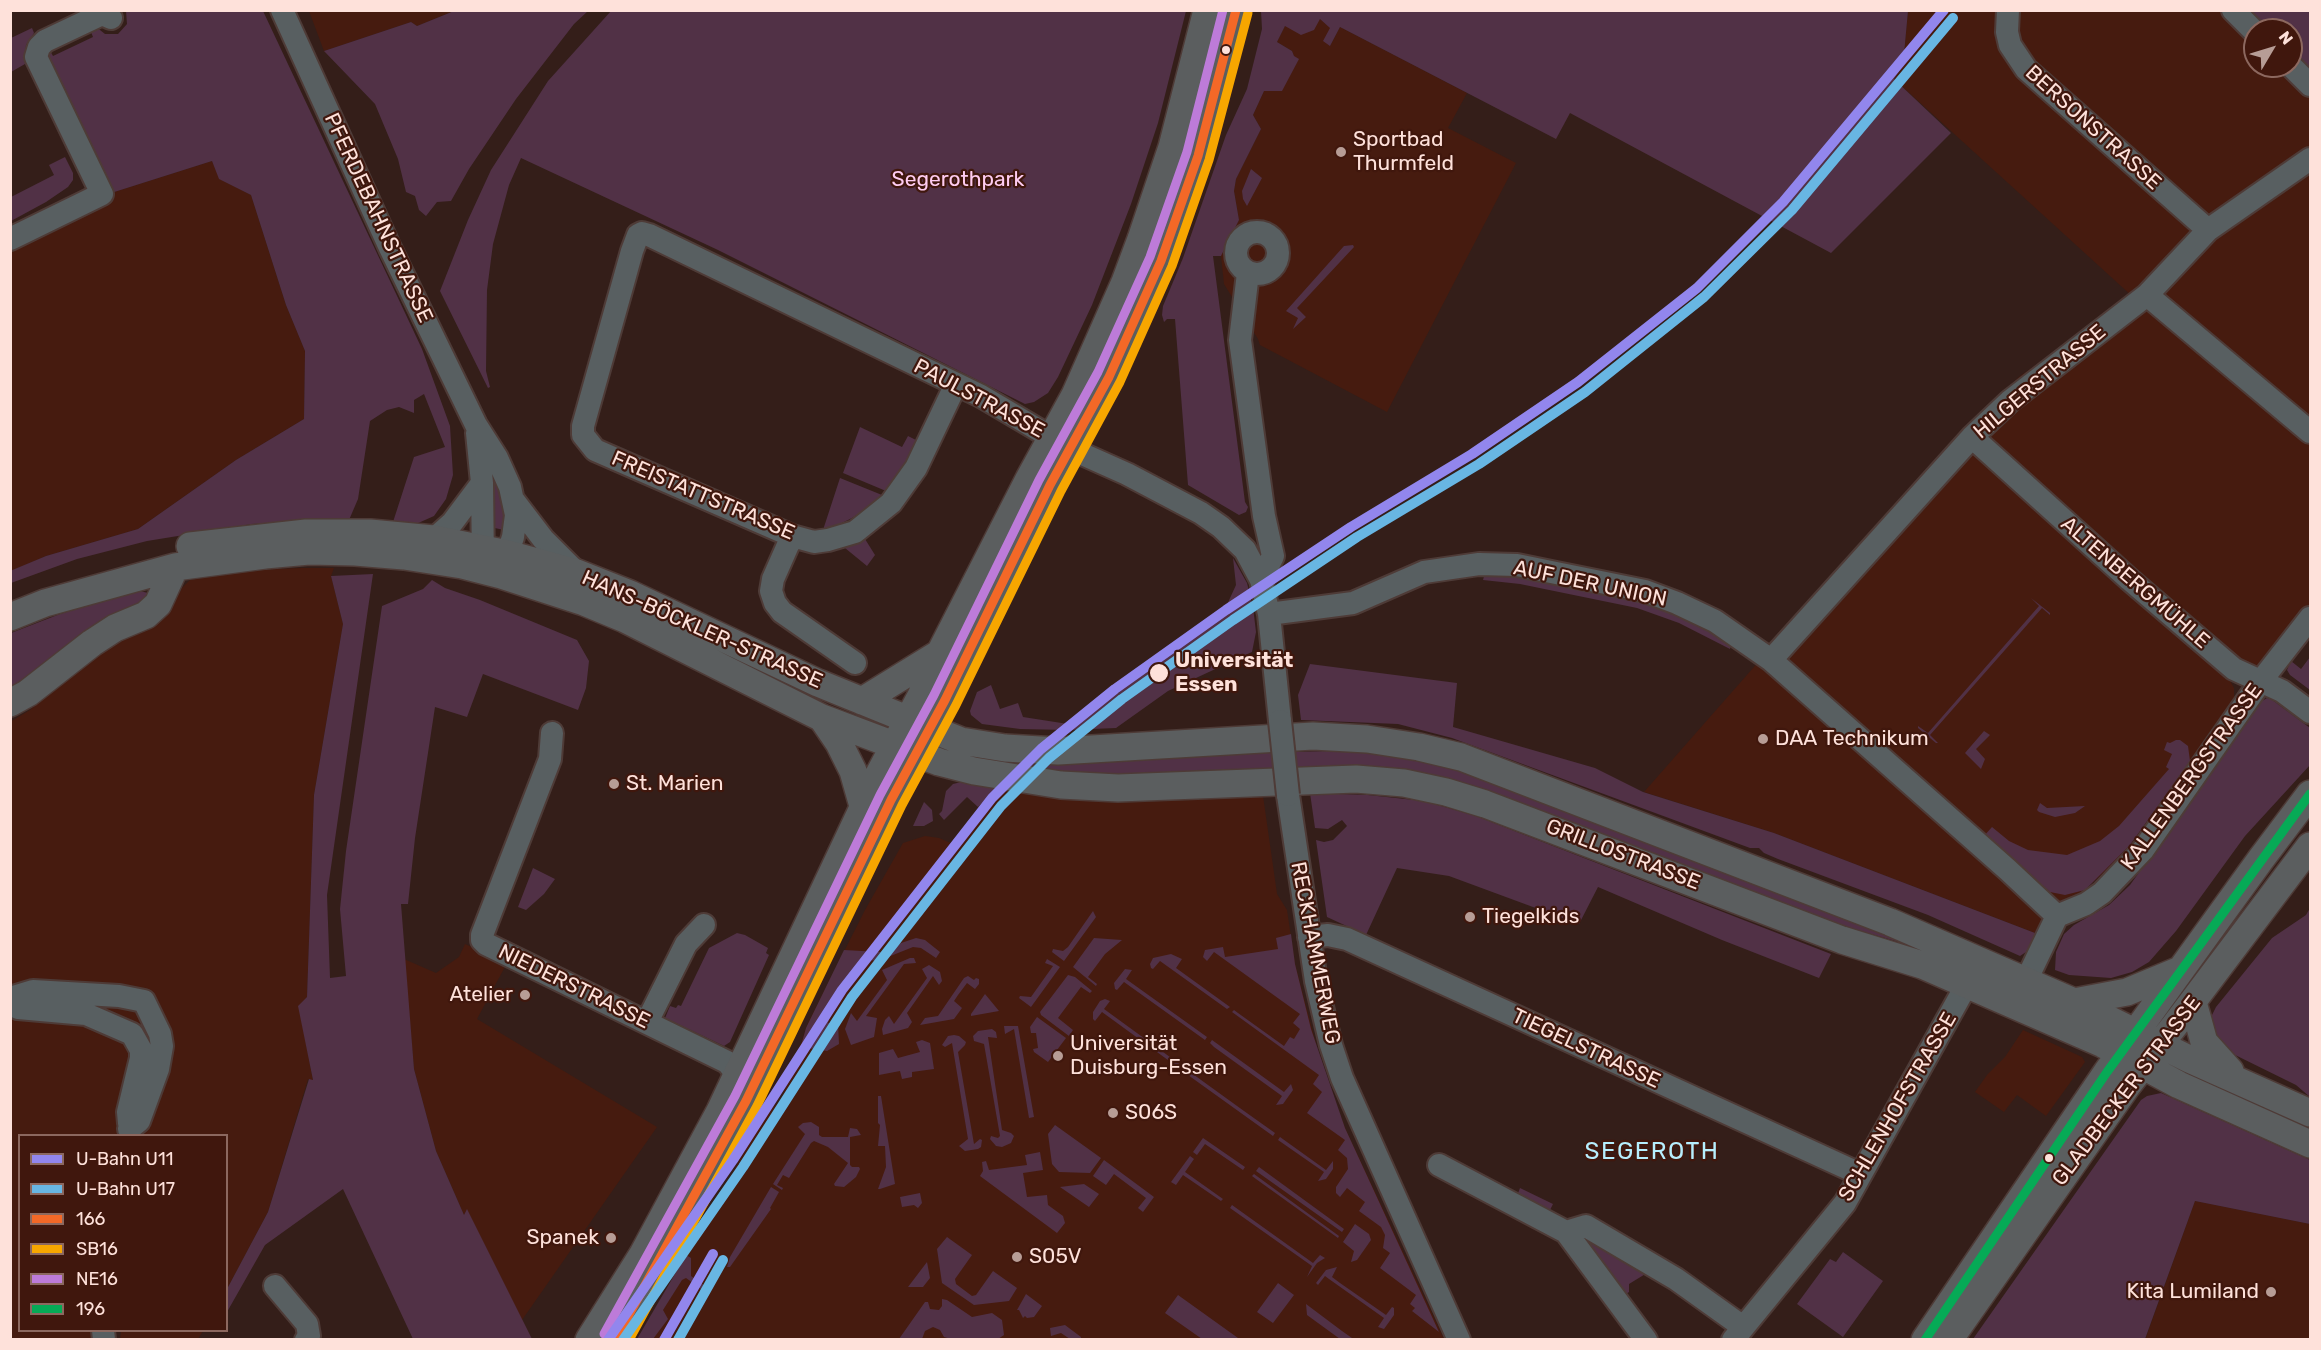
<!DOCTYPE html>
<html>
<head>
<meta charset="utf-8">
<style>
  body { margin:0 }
  #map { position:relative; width:2321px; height:1350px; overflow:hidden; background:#341e19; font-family:Rubik,sans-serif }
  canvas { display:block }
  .frame { position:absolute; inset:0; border:12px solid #fee1da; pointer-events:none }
  .legend { position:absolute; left:18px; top:1134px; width:210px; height:198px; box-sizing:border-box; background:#40170d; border:2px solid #8c685f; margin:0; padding:8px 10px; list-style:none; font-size:18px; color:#fee1da }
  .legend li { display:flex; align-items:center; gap:12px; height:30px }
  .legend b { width:30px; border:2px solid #8c685f }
  .north { position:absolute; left:2243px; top:18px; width:60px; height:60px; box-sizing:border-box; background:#40170d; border:2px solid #8c685f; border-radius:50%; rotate:52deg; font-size:16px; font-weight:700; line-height:24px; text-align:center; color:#fee1da }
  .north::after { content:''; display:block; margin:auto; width:21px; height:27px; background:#b79d96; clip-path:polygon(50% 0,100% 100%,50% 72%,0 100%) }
</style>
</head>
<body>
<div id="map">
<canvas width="2321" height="1350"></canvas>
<div class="frame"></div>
<ul class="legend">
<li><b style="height:8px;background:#9286ed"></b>U-Bahn U11</li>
<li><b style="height:8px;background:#68b6e3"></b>U-Bahn U17</li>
<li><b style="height:8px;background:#f36827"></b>166</li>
<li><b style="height:8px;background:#f7a600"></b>SB16</li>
<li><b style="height:8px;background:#bd7bd9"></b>NE16</li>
<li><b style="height:8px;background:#06aa56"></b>196</li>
</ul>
<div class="north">N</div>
</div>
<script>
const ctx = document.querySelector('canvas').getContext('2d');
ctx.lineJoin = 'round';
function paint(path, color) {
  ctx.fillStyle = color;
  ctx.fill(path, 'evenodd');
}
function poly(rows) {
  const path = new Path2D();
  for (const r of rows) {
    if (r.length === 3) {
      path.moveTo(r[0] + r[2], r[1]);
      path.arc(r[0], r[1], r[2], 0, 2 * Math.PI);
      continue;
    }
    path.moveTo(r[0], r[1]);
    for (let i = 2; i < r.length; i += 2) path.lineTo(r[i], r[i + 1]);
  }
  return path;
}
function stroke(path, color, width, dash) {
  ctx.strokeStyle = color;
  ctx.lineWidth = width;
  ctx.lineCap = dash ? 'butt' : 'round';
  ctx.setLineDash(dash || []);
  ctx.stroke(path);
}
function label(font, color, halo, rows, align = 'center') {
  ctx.font = font + ' Rubik,sans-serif';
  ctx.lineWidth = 4.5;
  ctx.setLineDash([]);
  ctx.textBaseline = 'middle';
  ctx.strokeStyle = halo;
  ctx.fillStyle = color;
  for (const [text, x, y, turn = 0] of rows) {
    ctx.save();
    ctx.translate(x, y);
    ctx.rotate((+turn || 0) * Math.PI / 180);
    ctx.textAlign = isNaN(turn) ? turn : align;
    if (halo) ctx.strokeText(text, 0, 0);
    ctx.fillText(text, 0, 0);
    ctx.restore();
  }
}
paint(poly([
  [309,11,454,11,417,26,411,22,324,51],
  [1908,11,2247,11,2266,30,2255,30,2255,66,2291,66,2291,55,2310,73,2310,607,2258,673,2228,677,2234,688,2234,701,2130,845,2109,868,2035,933,1774,833,1644,792,1966,426,2020,376,2133,297,1894,79,1903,65],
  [1320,19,1331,28,1330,46,1340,27,1467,93,1448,128,1516,163,1387,412,1260,345,1258,339,1224,284,1221,256,1239,220,1234,191,1236,179,1261,129,1253,115,1264,91,1298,59,1294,57,1292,51,1277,42,1285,26],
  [212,161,220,179,251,195,286,305,305,351,304,419,236,460,138,529,46,556,11,571,11,243,108,194],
  [301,568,334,568,331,576,343,624,314,795,307,997,299,1006,313,1081,308,1079,268,1212,227,1289,226,1136,20,1136,20,1330,116,1331,116,1339,11,1339,10,722,30,710,60,683,116,640,161,618,172,607,182,588,190,580,253,570],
  [1004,790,1052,797,1115,801,1263,796,1277,894,1287,910,1295,964,1322,1067,1345,1128,1444,1339,637,1340,719,1199,761,1119,781,1100,808,1023,865,910,903,843,925,836,939,838,953,844],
  [465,944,507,963,477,1019,657,1127,522,1320,467,1210,464,1215,436,1151,414,1069,404,959,436,973,459,957],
  [2023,1030,2082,1057,2085,1062,2046,1116,2017,1095,2004,1112,1975,1092,1987,1075,2005,1057],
  [2195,1201,2310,1224,2310,1339,2145,1340],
  [121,1331,203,1331,198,1339,120,1340]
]), '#461b0f');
paint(poly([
  [126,11,263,11,422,349,450,426,453,475,446,499,434,516,416,524,393,522,414,457,445,447,424,394,414,400,414,413,399,407,387,410,370,421,358,499,349,520,252,524,147,541,77,559,11,583,10,571,46,556,138,529,236,460,304,419,305,351,286,305,251,195,219,179,212,161,108,194,43,60,48,47,53,56,93,37,89,27,95,26,105,34,118,34,127,24],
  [454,11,588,11,574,24,516,99,469,169,451,201,437,202,426,216,419,210,415,196,406,192,398,159,375,104,324,51,411,22,417,26],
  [611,11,1186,11,1158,123,1131,204,1092,305,1058,377,1048,393,1034,402,1025,404,718,250,521,158,509,185,493,244,487,290,486,371,490,387,488,388,440,291,468,220,491,170,548,81],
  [1261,11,1908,11,1903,65,1894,79,1951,133,1831,253,1570,113,1556,139,1340,27,1330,46,1323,41,1330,28,1320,19,1314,30,1301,35,1285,26,1277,42,1292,51,1294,56,1299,59,1282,91,1264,91,1253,115,1261,129,1236,179,1234,191,1239,220,1221,256,1213,256,1245,502,1248,507,1246,512,1239,515,1188,485,1175,319,1167,319,1164,322,1162,315,1163,306,1183,258,1226,135,1247,89,1262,29],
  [2247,11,2310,11,2310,73,2291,55,2291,30,2266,30],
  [32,28,34,33,26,45,25,64,11,72,11,38],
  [65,157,73,173,73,180,68,187,46,202,11,221,11,197,54,175,49,165],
  [1251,169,1262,178,1247,206,1243,199,1242,191],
  [1353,245,1354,247,1297,308,1306,317,1293,329,1298,318,1286,311,1344,246],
  [860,427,902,447,908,436,918,441,900,473,886,491,843,473],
  [491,462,504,503,504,530,490,527],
  [840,478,882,495,868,508,852,518,834,527,823,530],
  [865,539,875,555,867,566,845,548],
  [1233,558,1247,583,1253,607,1256,632,1252,652,1168,691,1116,728,1068,730,1020,729,982,724,971,715,970,711,977,692,991,685,1000,709,1018,703,1023,717,1068,724,1113,687,1225,609,1236,585],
  [1485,573,1515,575,1638,599,1679,614,1721,634,1731,645,1730,649,1679,623,1637,608,1520,584,1483,580],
  [373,574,327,895,330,978,346,976,340,909,346,851,382,606,423,589,432,580,445,588,480,600,577,640,589,661,586,688,578,710,483,674,467,717,435,707,415,838,408,904,401,904,414,1069,436,1151,464,1215,467,1209,532,1339,413,1339,343,1189,265,1245,227,1312,227,1289,268,1212,309,1079,313,1080,298,1006,307,997,314,795,343,624,331,576],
  [136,590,152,594,146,606,11,695,11,633,60,614],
  [2031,598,2050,613,2050,615,2042,608,1930,735,1938,743,1936,743,1918,728,1918,726,1928,733,2039,606],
  [2310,657,2310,690,2290,675,2287,670,2291,661,2301,669],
  [1310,664,1457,683,1453,727,1595,768,1643,792,1774,833,2035,933,2033,940,2026,952,2020,956,1928,915,1778,859,1764,853,1759,848,1750,848,1452,738,1398,724,1301,720,1298,695],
  [2267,698,2271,699,2310,728,2310,765,2245,836,2176,931,2149,962,2132,972,2111,978,2069,975,2055,970,2056,952,2064,934,2074,925,2109,905,2130,885,2262,701],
  [1984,731,1990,735,1976,749,1985,759,1981,769,1965,753],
  [2176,740,2180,740,2188,746,2190,761,2130,845,2085,890,2065,895,2050,892,1984,836,1992,827,2009,841,2028,850,2067,855,2100,841,2119,826,2169,769,2166,767,2172,754,2164,750,2167,742,2170,743],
  [1366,750,1482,772,1908,939,1906,944,1798,913,1477,792,1020,771,1021,765,1256,753],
  [961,782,997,788,978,807,967,797,944,820,939,814,942,811,946,791,953,784],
  [1310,793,1368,795,1424,801,1476,816,1831,954,1819,978,1722,940,1598,887,1579,924,1449,876,1397,868,1366,935,1327,917,1316,840,1324,842,1333,840,1347,826,1342,820,1328,829,1315,828],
  [924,802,932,810,933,821,924,826,913,826],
  [2040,803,2047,808,2085,806,2075,813,2055,817,2039,812,2037,810],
  [533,868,555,879,544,894,526,910,518,907],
  [2310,908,2310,1097,2296,1085,2229,1052,2214,1038,2210,1019,2216,1007,2272,938,2306,915],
  [1093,911,1096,917,1064,961,1052,952,1053,949,1063,951,1068,947],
  [737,933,745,935,768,948,766,953,769,955,730,1042,724,1046,665,1018,670,1006,676,1008,678,1005,681,1006,709,948],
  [1291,934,1295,964,1311,1029,1345,1128,1439,1332,1412,1311,1415,1308,1410,1304,1416,1295,1380,1268,1390,1253,1383,1248,1385,1235,1381,1227,1359,1211,1365,1202,1347,1188,1340,1197,1336,1193,1336,1187,1348,1169,1347,1158,1338,1150,1345,1140,1307,1113,1322,1092,1313,1084,1319,1075,1232,1012,1234,1010,1238,1013,1284,1046,1290,1037,1294,1039,1300,1029,1293,1023,1300,1014,1214,952,1207,961,1203,957,1205,950,1223,947,1225,957,1278,949,1276,938],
  [916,938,925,940,940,952,936,958,921,948,913,947,888,957,886,953,901,943],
  [1094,938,1122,940,1105,954,1088,977,1097,984,1096,986,1073,967],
  [844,950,880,952,883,954,879,961,868,960,831,1012,828,1023,838,1023,839,1044,827,1051,808,1048,801,1046,806,1028],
  [1171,954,1182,959,1176,968,1230,1007,1227,1009,1160,961,1153,969,1151,968,1150,964,1153,958],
  [910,958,914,958,916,963,904,964,866,1016,877,1018,874,1037,851,1045,845,1029,851,1013,857,1021,887,980,882,970],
  [1047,959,1060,967,1031,1007,1019,998,1020,996,1031,997,1053,966,1045,963],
  [929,965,940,972,942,981,939,985,933,976,907,1013,912,1022,908,1028,883,1035,882,1029,885,1020,889,1016,894,1024,927,978,922,969],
  [1125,969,1132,970,1126,979,1207,1037,1205,1040,1124,982,1117,990,1115,989,1114,983],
  [1068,975,1075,977,1092,991,1090,993,1081,987,1058,1018,1073,1030,1069,1036,1041,1015,1040,1012],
  [968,976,974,980,976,978,979,979,979,984,975,989,967,983,958,995,954,1001,962,1008,954,1019,920,1025,925,1018,938,1016,964,978],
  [985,994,999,1011,971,1016,971,1014],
  [1105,999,1110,1001,1104,1009,1185,1068,1183,1071,1102,1012,1095,1021,1093,1019,1093,1012,1100,1001],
  [1037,1017,1066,1038,1048,1062,1034,1052,1033,1049,1038,1048,1036,1033,1031,1033,1030,1027],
  [1004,1026,1018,1026,1034,1117,1029,1118,1014,1029,1005,1034],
  [992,1029,996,1032,997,1038,988,1037,1002,1130,1011,1133,1014,1136,1011,1143,1002,1147,996,1146,990,1139,991,1136,998,1138,1000,1136,984,1044,974,1041,973,1036,978,1031],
  [954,1035,959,1036,966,1042,965,1045,958,1052,974,1144,980,1139,982,1140,981,1147,978,1149,965,1151,959,1146,968,1139,952,1043,945,1047,942,1045,948,1036],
  [922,1040,930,1043,934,1069,912,1072,912,1077,902,1079,900,1071,879,1075,879,1053,893,1049,898,1058,920,1052,916,1042],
  [1212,1040,1284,1092,1291,1084,1293,1090,1283,1104,1276,1105,1282,1096,1214,1047,1210,1043],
  [1190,1072,1244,1111,1275,1133,1273,1136,1188,1075],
  [2161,1093,2310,1160,2310,1224,2195,1201,2145,1339,1973,1339,2141,1100,2147,1096],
  [878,1096,881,1096,895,1184,880,1189,878,1189,886,1167,885,1146,878,1146,880,1125,878,1123],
  [811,1122,819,1127,819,1135,822,1137,848,1137,850,1128,857,1129,861,1135,850,1137,850,1165,852,1167,859,1167,860,1169,856,1177,844,1187,835,1186,834,1184,848,1163,828,1147,814,1141,811,1143,789,1178,783,1175,777,1185,783,1188,782,1190,773,1184,805,1134,798,1127,803,1123],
  [1055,1125,1101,1158,1090,1173,1059,1172,1052,1164,1048,1134],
  [1280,1137,1326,1170,1333,1161,1333,1169,1326,1179,1318,1181,1324,1172,1278,1140],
  [1203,1138,1245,1167,1243,1170,1205,1144,1197,1155,1193,1152],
  [1040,1152,1043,1170,1023,1173,1027,1197,1047,1195,1048,1205,1063,1216,1065,1223,1057,1233,980,1176,983,1171,982,1162,986,1161,989,1170,1027,1165,1025,1155],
  [1190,1156,1194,1159,1185,1172,1223,1199,1221,1201,1183,1175,1176,1185,1171,1182],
  [1104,1160,1154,1197,1143,1212,1138,1208,1146,1198,1114,1174,1106,1185,1093,1176],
  [1259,1167,1344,1229,1342,1232,1256,1171],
  [1254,1174,1339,1236,1338,1238,1256,1179,1252,1176],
  [1084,1184,1099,1194,1089,1207,1060,1187],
  [771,1187,779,1192,770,1208,771,1209,730,1267,727,1267,730,1257],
  [1520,1188,1553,1204,1550,1210,1547,1211,1517,1196],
  [920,1193,922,1203,918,1208,914,1205,902,1207,900,1197],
  [1232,1205,1313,1263,1320,1255,1325,1258,1317,1263,1307,1277,1312,1266,1230,1208],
  [1355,1224,1369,1234,1371,1240,1357,1260,1351,1262,1354,1251,1343,1242],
  [1588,1234,1647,1273,1629,1284,1629,1292,1622,1297,1584,1244,1590,1244],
  [947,1237,972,1255,955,1279,956,1284,972,1296,976,1295,993,1271,1017,1288,1009,1301,974,1305,942,1283,937,1249],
  [1843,1252,1883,1281,1843,1337,1797,1304,1830,1259,1836,1262],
  [686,1255,691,1258,691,1276,705,1286,700,1294,701,1290,700,1288,686,1278,682,1280,663,1310,668,1319,653,1339,637,1339],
  [927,1262,930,1278,923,1287,908,1287],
  [1337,1267,1332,1277,1340,1283,1386,1315,1392,1307,1394,1308,1394,1315,1384,1329,1378,1327,1384,1318,1329,1279,1325,1276,1318,1285,1316,1283,1326,1270],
  [1278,1283,1294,1295,1273,1323,1257,1312],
  [1026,1294,1042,1306,1034,1317,1027,1318,1025,1316,1023,1318,1019,1310,1017,1310],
  [1178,1295,1238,1338,1202,1339,1165,1313],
  [942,1299,947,1300,972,1317,992,1313,1002,1320,1004,1335,998,1339,951,1339,944,1337,940,1330,933,1327,925,1331,922,1339,899,1339,925,1302,928,1302,930,1309,939,1310,942,1306],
  [1306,1304,1342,1331,1352,1338,1340,1339,1307,1315],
  [1065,1325,1081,1337,1081,1339,1070,1339,1061,1333,1051,1336,1050,1328]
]), '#513146');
const minor = poly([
  [282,10,390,248,476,425,497,458,510,487,516,515,513,537,502,571],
  [2008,10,2007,32,2010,45,2026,69,2208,230],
  [2233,10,2255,32],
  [2291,66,2310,85],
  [1257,253,21],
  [10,239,102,194,36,57,39,47,45,41,102,14,111,18],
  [1248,273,1240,340,1264,516,1273,556,1261,580],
  [2147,295,2310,432],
  [956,384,916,468,891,503,855,532,828,540,814,542,792,536,595,450,583,435,583,426,632,251,638,235,642,233,649,235,981,396,1071,449,1127,474,1201,513,1221,527,1245,550,1261,580,1269,614,1280,721],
  [477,433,482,483,483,564],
  [1972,437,2130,580,2234,669,2282,691,2310,712],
  [514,501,543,539,577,573],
  [792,536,773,579,771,591,775,603,782,612,855,663],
  [434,539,452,523,482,483],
  [1269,614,1353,603,1424,572,1479,564,1517,565,1556,573,1645,591,1677,603,1715,621,1771,660,2008,870,2057,916],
  [1771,660,1972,437,2010,401,2147,295,2208,230,2310,159],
  [552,733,550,759,482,935,482,940,486,944,727,1062,741,1079,744,1086],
  [1288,795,1316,981,1331,1045,1342,1078,1459,1340],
  [1309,937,1328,935,1347,939,1860,1174],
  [2026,981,2057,916,2086,904,2102,893,2143,850,2261,681,2310,618],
  [10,998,33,991,119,996,144,1001,160,1034,162,1046,158,1069,139,1121,129,1129],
  [10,1004,18,1008,86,1014,132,1034,141,1050,141,1058,128,1112,129,1123],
  [647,1022,686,944,704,925],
  [1439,1165,1566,1232,1586,1226,1676,1279,1743,1327],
  [1566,1232,1646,1340],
  [275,1286,307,1324,309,1336,306,1340],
  [103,1330,104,1340],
  [1733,1340,1845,1203,1967,984]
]);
const major = poly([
  [190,546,306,533,370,533,434,539,508,554,577,573,630,594,818,683,961,741,1005,748,1058,751,1313,736,1367,739,1419,747,1461,757,1890,922,2074,1002,2189,1059,2310,1113],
  [10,617,45,603,175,567,265,555,309,551,355,552,404,556,462,565,501,575,584,602,625,619,822,718,939,762,974,771,1061,785,1118,788,1356,779,1404,783,1446,792,1485,804,1842,940,1922,965,2103,1044,2179,1085,2310,1144],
  [862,701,940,653],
  [10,703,28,693,92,643,115,628,146,615,158,604,175,567],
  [822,718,839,743,853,771,863,806],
  [2074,1002,2127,992,2180,970],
  [2193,1002,2204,1042,2230,1071],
  [589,1340,643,1254,720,1111,878,776,921,696,940,653,1029,479,1075,395,1125,282,1141,239,1172,147,1207,10],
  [615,1340,746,1101,891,800,945,700,1050,485,1109,377,1161,261,1198,156,1236,10],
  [1925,1340,2107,1072,2261,859,2310,794],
  [1949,1340,2127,1086,2175,1025,2310,846]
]);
stroke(minor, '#4e3b37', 26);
stroke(major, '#4e3b37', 30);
stroke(minor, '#585f61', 22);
stroke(major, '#5b5e5f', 27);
const minorBridge = poly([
  [1280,721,1288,795]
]);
stroke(minorBridge, '#4e3b37', 26, []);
stroke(minorBridge, '#585f61', 22);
stroke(poly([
  [615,1340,746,1101,891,800,945,700,1050,485,1109,377,1161,261,1198,156,1236,10]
]), '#f36827', 9);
stroke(poly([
  [629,1340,757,1106,902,805,956,705,1061,491,1120,382,1172,266,1209,160,1248,13]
]), '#f7a600', 9);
stroke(poly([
  [604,1334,735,1096,880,795,934,695,1039,480,1098,372,1150,257,1187,152,1223,10]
]), '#bd7bd9', 9);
stroke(poly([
  [1925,1340,2107,1072,2310,794]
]), '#06aa56', 9);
stroke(poly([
  [608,1340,733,1160,842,990,992,798,1041,749,1115,689,1226,610,1351,527,1472,454,1578,382,1697,288,1783,202,1944,10],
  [664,1340,713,1254]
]), '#9286ed', 10);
stroke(poly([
  [623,1340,743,1167,852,997,1001,806,1049,758,1122,699,1233,620,1357,537,1479,464,1585,392,1704,297,1792,210,1953,18],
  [678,1340,723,1260]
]), '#68b6e3', 10);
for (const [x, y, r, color] of [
  [1226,50,5,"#fee1da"],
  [1341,152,6,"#b79d96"],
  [1159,673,10,"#fee1da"],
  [1763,739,6,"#b79d96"],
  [614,784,6,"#b79d96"],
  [1470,917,6,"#b79d96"],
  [525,995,6,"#b79d96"],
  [1058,1056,6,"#b79d96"],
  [1113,1113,6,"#b79d96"],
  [2049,1158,5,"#fee1da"],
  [611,1238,6,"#b79d96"],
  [1017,1257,6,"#b79d96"],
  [2271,1292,6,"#b79d96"]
]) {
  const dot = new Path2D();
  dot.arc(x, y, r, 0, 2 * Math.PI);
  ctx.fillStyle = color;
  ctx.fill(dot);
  stroke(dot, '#40170d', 2);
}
label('21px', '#fee1da', '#40170d', [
  ["BERSONSTRASSE",2093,128,42],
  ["PFERDEBAHNSTRASSE",378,218,65],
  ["HILGERSTRASSE",2040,382,-40],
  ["PAULSTRASSE",979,399,28],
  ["FREISTATTSTRASSE",703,496,23],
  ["ALTENBERGMÜHLE",2135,583,41],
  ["AUF DER UNION",1590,584,12],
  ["HANS-BÖCKLER-STRASSE",702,630,24],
  ["KALLENBERGSTRASSE",2192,777,-54],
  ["GRILLOSTRASSE",1623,855,21],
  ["RECKHAMMERWEG",1315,953,79],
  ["NIEDERSTRASSE",574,987,26],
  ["TIEGELSTRASSE",1586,1049,25],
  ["GLADBECKER STRASSE",2127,1091,-53],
  ["SCHLENHOFSTRASSE",1898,1107,-60]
]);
label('21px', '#fee1da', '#40170d', [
  ["Sportbad",1353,140],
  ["Thurmfeld",1353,164],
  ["DAA Technikum",1775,739],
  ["St. Marien",626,784],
  ["Tiegelkids",1482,917],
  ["Atelier",513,995,"right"],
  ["Universität",1070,1044],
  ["Duisburg-Essen",1070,1068],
  ["S06S",1125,1113],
  ["Spanek",599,1238,"right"],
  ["S05V",1029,1257],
  ["Kita Lumiland",2259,1292,"right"]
], 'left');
label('21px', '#feccf1', '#40170d', [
  ["Segerothpark",958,180]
]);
label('bold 21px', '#fee1da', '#40170d', [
  ["Universität",1175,661],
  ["Essen",1175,685]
], 'left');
ctx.letterSpacing = '1.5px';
label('24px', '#b6eefd', '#40170d', [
  ["SEGEROTH",1652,1152]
]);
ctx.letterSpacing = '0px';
</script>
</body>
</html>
